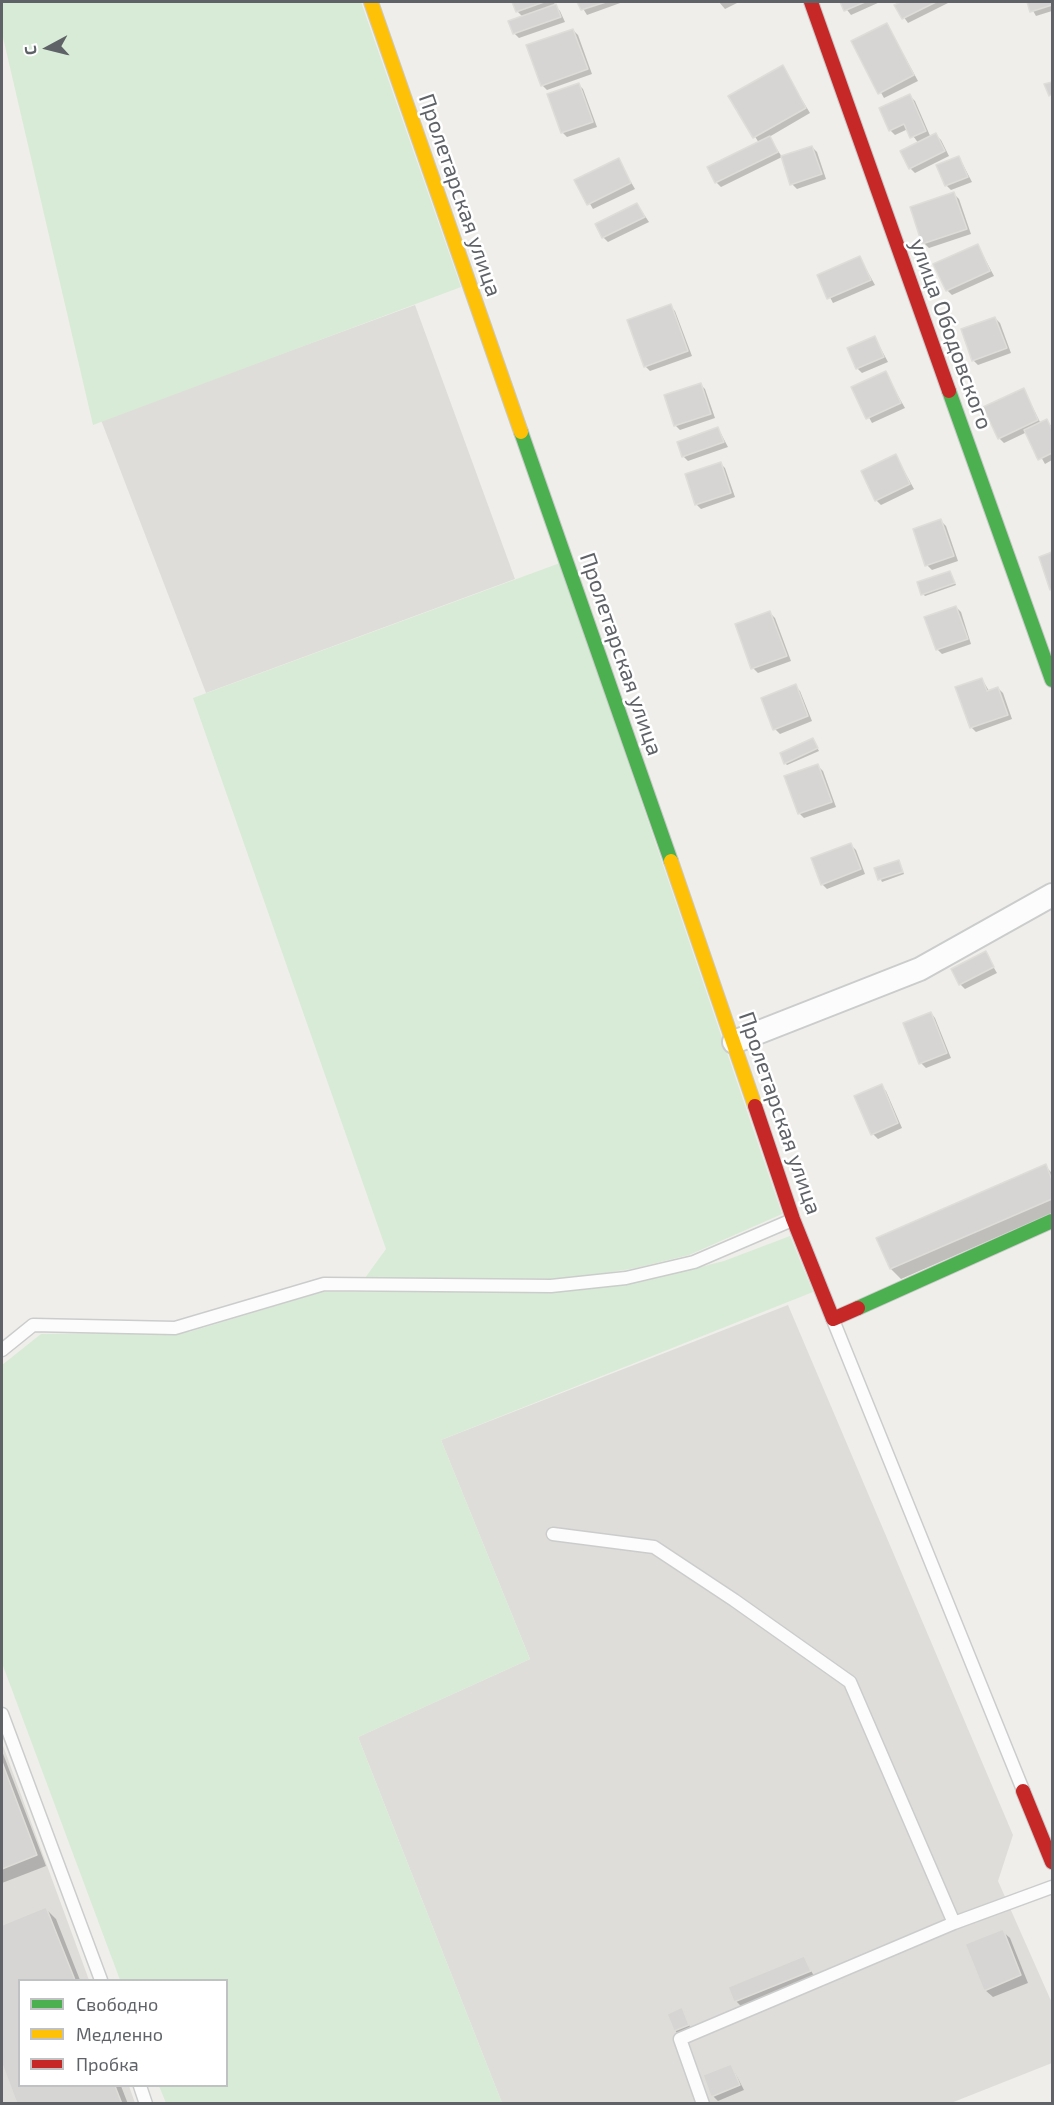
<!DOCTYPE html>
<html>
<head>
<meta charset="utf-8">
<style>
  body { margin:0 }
  #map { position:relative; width:1054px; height:2105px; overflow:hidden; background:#efeeea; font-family:"Exo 2",sans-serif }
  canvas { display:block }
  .frame { position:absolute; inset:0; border:3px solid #5f6368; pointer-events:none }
  .legend { position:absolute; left:18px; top:1979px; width:210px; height:108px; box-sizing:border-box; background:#fff; border:2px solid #bfc1c3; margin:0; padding:8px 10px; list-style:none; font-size:18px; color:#5f6368 }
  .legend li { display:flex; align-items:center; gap:12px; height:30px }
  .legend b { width:30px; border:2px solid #bfc1c3 }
  .north { position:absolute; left:18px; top:18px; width:60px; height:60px; -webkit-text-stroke:4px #fff; paint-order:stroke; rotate:263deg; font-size:16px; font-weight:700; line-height:24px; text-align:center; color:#5f6368 }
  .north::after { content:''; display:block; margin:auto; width:21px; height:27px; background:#5f6368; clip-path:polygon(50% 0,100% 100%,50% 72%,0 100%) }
</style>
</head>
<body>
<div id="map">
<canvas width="1054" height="2105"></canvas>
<div class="frame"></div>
<ul class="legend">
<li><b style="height:8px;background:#4caf50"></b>Свободно</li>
<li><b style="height:8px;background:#ffc107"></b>Медленно</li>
<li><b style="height:8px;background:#c62828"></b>Пробка</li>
</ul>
<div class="north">С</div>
</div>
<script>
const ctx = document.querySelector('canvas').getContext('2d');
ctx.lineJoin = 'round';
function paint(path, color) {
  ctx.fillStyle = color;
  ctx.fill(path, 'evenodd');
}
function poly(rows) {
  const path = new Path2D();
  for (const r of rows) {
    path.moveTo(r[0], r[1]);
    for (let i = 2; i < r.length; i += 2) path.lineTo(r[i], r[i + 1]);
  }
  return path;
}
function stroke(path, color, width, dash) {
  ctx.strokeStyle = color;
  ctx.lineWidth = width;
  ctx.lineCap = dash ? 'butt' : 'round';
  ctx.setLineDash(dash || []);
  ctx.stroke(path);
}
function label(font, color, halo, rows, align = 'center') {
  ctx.font = font + ' "Exo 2",sans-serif';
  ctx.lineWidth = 5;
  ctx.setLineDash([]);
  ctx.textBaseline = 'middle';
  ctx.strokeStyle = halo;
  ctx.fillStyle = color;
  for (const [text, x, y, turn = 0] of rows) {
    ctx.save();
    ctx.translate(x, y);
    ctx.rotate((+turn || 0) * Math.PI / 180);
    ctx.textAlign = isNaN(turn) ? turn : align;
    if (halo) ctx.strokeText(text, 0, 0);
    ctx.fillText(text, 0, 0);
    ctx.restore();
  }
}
paint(poly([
  [415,305,515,579,206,693,101,420],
  [788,1305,1013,1835,998,1881,1052,2003,1052,2063,951,2103,502,2103,358,1737,530,1659,441,1440],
  [2,1743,89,1980,20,1980,20,2086,129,2086,135,2103,2,2103]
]), '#dfddda');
paint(poly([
  [2,2,361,2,461,287,93,425,2,33],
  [560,563,782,1214,689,1255,636,1268,557,1281,365,1278,386,1249,193,698],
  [790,1236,813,1292,441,1440,530,1659,358,1737,502,2103,166,2103,159,2086,226,2086,226,1980,120,1980,2,1663,2,1365,41,1334,189,1332,322,1292,557,1292,645,1281,724,1261]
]), '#d8ebd6');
paint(poly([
  [514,2,556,2,554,4,560,11,565,22,519,38,514,33,523,17,517,11],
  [579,2,623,2,587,15],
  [719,2,739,2,725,9],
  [841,2,880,2,851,15],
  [904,2,950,2,908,23,896,6],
  [1028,2,1052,2,1052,11,1036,16],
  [887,24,918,81,884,98,853,42],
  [573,30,578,35,592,74,547,90,542,85],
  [782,67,810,113,769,137,782,157,721,187,716,182,759,143,730,96],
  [578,84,583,89,597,127,567,137,562,132],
  [910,96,915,101,931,138,936,135,941,140,949,156,915,173,910,168,919,144,908,129,895,135,890,130],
  [812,147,817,152,826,179,797,189,792,184],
  [959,157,972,182,951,190,946,185],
  [618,160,635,189,593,209,576,180],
  [954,194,959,199,971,234,929,248,924,243],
  [637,204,649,222,608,242,603,237],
  [978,246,994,276,952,295,947,290],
  [860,258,875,285,833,303,819,276],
  [670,306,675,311,692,356,650,371,645,366],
  [995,318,1000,323,1011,353,978,365,973,360],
  [875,338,888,362,862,373,857,368],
  [885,373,905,408,872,423,853,388],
  [700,384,705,389,715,418,680,430,675,425],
  [1024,390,1041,424,1047,421,1052,427,1052,460,1045,464,1027,432,1004,443,999,438],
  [718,428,728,447,688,461,683,456],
  [896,456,914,489,881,505,876,500],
  [720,463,725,468,735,497,701,509,696,504],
  [941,521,946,526,958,561,932,570,927,565],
  [950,573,956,585,925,596,923,594],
  [956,607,961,612,971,644,942,654,937,649],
  [770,613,775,618,791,661,758,673,753,668],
  [982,679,989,691,998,688,1003,693,1012,719,976,732,971,727],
  [795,686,800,691,812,721,780,734,775,729],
  [813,740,819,751,787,765,785,763],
  [818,766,823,771,836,807,804,818,799,813],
  [851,845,856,850,865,874,827,889,822,884],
  [899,862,904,874,882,882,876,869],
  [985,953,997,973,965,989,960,984],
  [931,1013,935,1018,951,1058,926,1068,921,1063,905,1024],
  [881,1086,886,1091,902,1128,878,1139,873,1134],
  [1045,1166,1052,1173,1052,1213,901,1279,891,1269],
  [2,1751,46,1866,2,1883],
  [46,1909,56,1919,80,1980,20,1980,20,2086,121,2086,128,2104,18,2104,2,2060,2,1926],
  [1002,1931,1010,1938,1028,1983,993,1997,985,1990],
  [804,1958,814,1976,741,2006,736,2001],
  [683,2011,690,2027,677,2033,675,2030],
  [731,2065,744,2090,718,2101,713,2096]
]), '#0003');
const building = poly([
  [512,2,544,2,516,12,512,2],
  [577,2,606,2,581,10,577,2],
  [840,2,865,2,844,11,840,2],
  [901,2,936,2,902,19,894,5,901,2],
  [1027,2,1052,2,1052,5,1030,12,1027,2],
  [556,4,561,17,513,34,508,21,556,4],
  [887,23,914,75,878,94,851,41,887,23],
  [573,29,588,69,541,86,526,45,573,29],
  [783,65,806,108,753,138,728,96,783,65],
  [1052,82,1052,94,1049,96,1044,84,1052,82],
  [579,83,593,122,561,133,547,94,579,83],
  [910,94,926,131,910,138,904,124,889,131,879,108,910,94],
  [936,133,945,151,909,169,900,151,936,133],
  [770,136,778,152,715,183,707,167,770,136],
  [812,146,822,174,790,185,781,156,812,146],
  [959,156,968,177,945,186,936,165,959,156],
  [619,158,631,183,587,205,574,180,619,158],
  [954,192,967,229,922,244,910,207,954,192],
  [637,203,645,217,602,238,595,224,637,203],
  [978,244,990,271,946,291,933,264,978,244],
  [860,256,871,280,827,299,817,275,860,256],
  [671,304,688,351,644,367,627,320,671,304],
  [995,317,1007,348,972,361,961,329,995,317],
  [875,336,884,357,856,369,847,348,875,336],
  [886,371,901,403,866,419,851,387,886,371],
  [701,383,711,414,674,426,664,395,701,383],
  [1024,388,1038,420,998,439,983,407,1024,388],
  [1047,419,1052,430,1052,453,1038,460,1024,430,1047,419],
  [718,427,724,442,682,457,677,442,718,427],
  [896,454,910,484,875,501,861,471,896,454],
  [721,462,731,493,695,505,685,474,721,462],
  [941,519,954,556,925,566,913,529,941,519],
  [1052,552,1052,589,1050,590,1039,557,1052,552],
  [950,571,955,583,921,595,917,582,950,571],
  [956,606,968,639,936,650,924,617,956,606],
  [770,611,787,656,751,669,735,624,770,611],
  [982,678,987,691,998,687,1008,715,970,728,955,687,982,678],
  [796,684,808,716,773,730,761,698,796,684],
  [813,738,818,748,784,764,780,753,813,738],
  [818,764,832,802,798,814,784,776,818,764],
  [851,843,861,869,821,885,811,858,851,843],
  [899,860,903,872,878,880,874,868,899,860],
  [986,951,994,967,959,985,951,969,986,951],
  [931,1012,947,1053,919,1064,903,1023,931,1012],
  [882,1084,898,1123,871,1135,854,1096,882,1084],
  [1046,1164,1052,1180,1052,1199,890,1269,876,1238,1046,1164],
  [2,1762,37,1855,2,1869,2,1762],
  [46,1907,75,1980,20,1980,20,2086,115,2086,122,2104,17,2104,2,2064,2,1925,46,1907],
  [1003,1929,1021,1975,984,1991,965,1944,1003,1929],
  [804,1956,811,1971,734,2002,728,1987,804,1956],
  [682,2007,689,2025,674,2031,667,2014,682,2007],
  [731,2064,740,2085,711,2097,703,2075,731,2064]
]);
paint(building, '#d6d5d3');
stroke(building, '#deddd9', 1.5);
const lane = poly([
  [833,1320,1023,1790],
  [2,1350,33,1325,175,1328,324,1284,551,1286,626,1278,694,1262,792,1220],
  [553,1534,654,1547,734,1600,850,1682,954,1923],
  [2,1714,101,1980],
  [140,2086,146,2104],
  [703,2104,680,2039,954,1923,1052,1887]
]);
const street = poly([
  [734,1042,920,969,1052,895]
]);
const fast = poly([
  [949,391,1052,680],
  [521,432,671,861],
  [858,1308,1052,1221]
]);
const slow = poly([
  [371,2,521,432],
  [671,861,755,1106]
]);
const jam = poly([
  [811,2,949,391],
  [755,1106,793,1219,833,1319,858,1308],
  [1023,1791,1052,1862]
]);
stroke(lane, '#cbcccc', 15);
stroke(street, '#cbcccc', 26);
stroke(fast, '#cacacb', 16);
stroke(slow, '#cacacb', 16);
stroke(jam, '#cacacb', 16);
stroke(lane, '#fdfcfc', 12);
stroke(street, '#fdfcfc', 22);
stroke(fast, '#4caf50', 14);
stroke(slow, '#ffc107', 14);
stroke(jam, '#c62828', 14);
label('22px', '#5f6368', '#fff', [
  ["Пролетарская улица",460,195,71],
  ["улица Ободовского",951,334,70],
  ["Пролетарская улица",621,654,71],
  ["Пролетарская улица",780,1113,71]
]);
</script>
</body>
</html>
